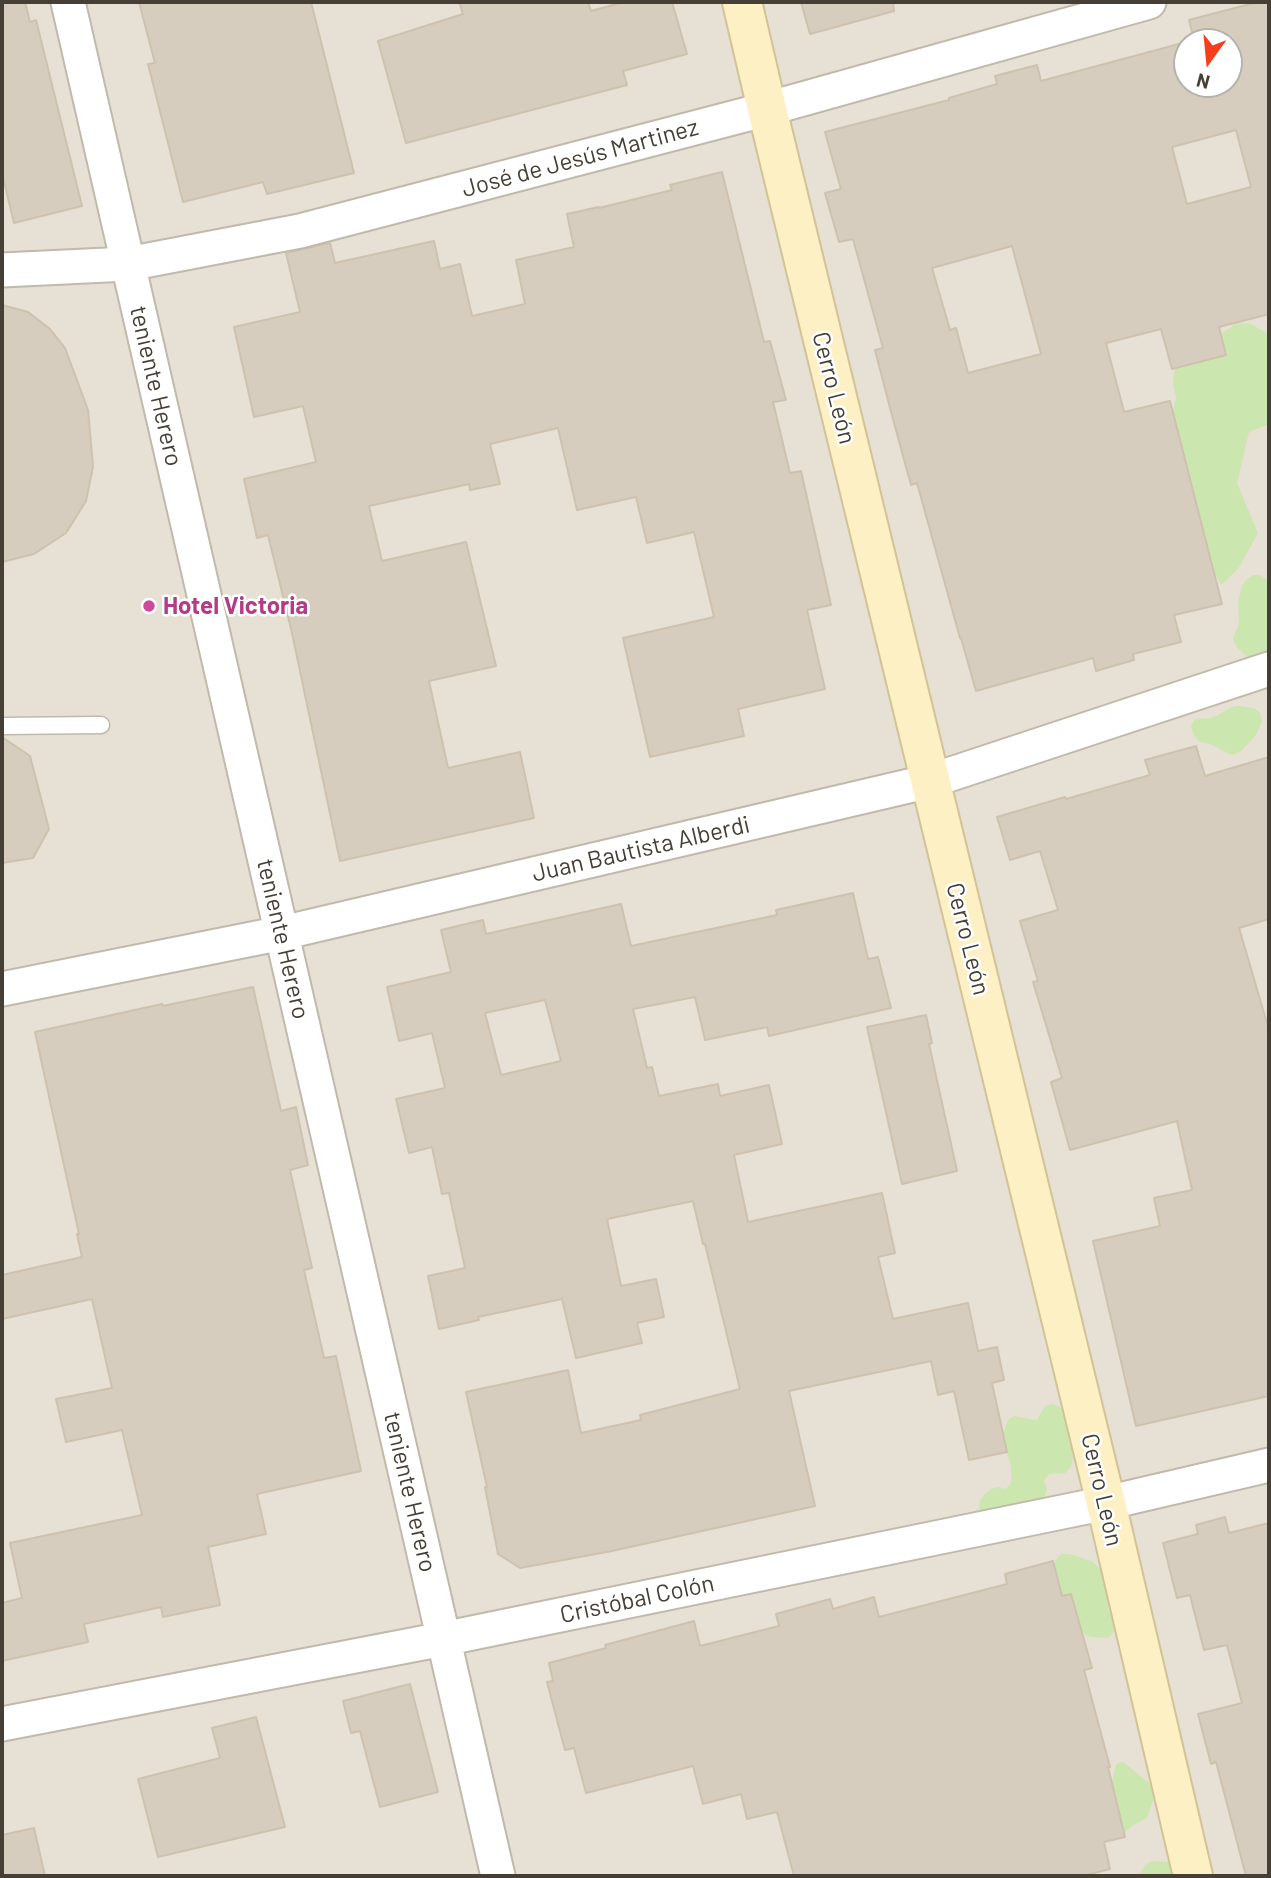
<!DOCTYPE html>
<html>
<head>
<meta charset="utf-8">
<style>
  body { margin:0 }
  #map { position:relative; width:1271px; height:1878px; overflow:hidden; background:#f2efe6; font-family:Barlow,sans-serif }
  canvas { display:block }
  .frame { position:absolute; inset:0; border:4px solid #453f35; pointer-events:none }
  .north { position:absolute; left:1173px; top:28px; width:70px; height:70px; box-sizing:border-box; background:#fff; border:2px solid #b5b2ae; border-radius:50%; rotate:195deg; font-size:19px; font-weight:700; line-height:28px; text-align:center; color:#453f35 }
  .north::after { content:''; display:block; margin:auto; width:24px; height:32px; background:#f53e1a; clip-path:polygon(50% 0,100% 100%,50% 72%,0 100%) }
</style>
</head>
<body>
<div id="map">
<canvas width="1271" height="1878"></canvas>
<div class="frame"></div>
<div class="north">N</div>
</div>
<script>
const ctx = document.querySelector('canvas').getContext('2d');
ctx.lineJoin = 'round';
function paint(path, color) {
  ctx.fillStyle = color;
  ctx.fill(path, 'evenodd');
}
function poly(rows) {
  const path = new Path2D();
  for (const r of rows) {
    path.moveTo(r[0], r[1]);
    for (let i = 2; i < r.length; i += 2) path.lineTo(r[i], r[i + 1]);
  }
  return path;
}
function stroke(path, color, width, dash) {
  ctx.strokeStyle = color;
  ctx.lineWidth = width;
  ctx.lineCap = dash ? 'butt' : 'round';
  ctx.setLineDash(dash || []);
  ctx.stroke(path);
}
function label(font, color, halo, rows, align = 'center') {
  ctx.font = font + ' Barlow,sans-serif';
  ctx.lineWidth = 5;
  ctx.setLineDash([]);
  ctx.textBaseline = 'middle';
  ctx.strokeStyle = halo;
  ctx.fillStyle = color;
  for (const [text, x, y, turn = 0] of rows) {
    ctx.save();
    ctx.translate(x, y);
    ctx.rotate((+turn || 0) * Math.PI / 180);
    ctx.textAlign = isNaN(turn) ? turn : align;
    if (halo) ctx.strokeText(text, 0, 0);
    ctx.fillText(text, 0, 0);
    ctx.restore();
  }
}
paint(poly([
  [2,2,1269,2,1269,1876,2,1876],
  [1187,42,1229,42,1229,84,1187,84]
]), '#e6e1d4');
paint(poly([
  [1237,323,1251,324,1265,332,1269,338,1269,424,1249,432,1237,483,1258,533,1238,569,1221,585,1209,562,1171,422,1176,397,1173,385,1175,364],
  [1253,575,1260,575,1269,581,1269,660,1255,661,1247,657,1236,646,1233,638,1239,624,1238,601,1242,586,1246,580],
  [1239,706,1254,708,1260,713,1262,721,1256,735,1240,752,1232,755,1210,744,1200,742,1193,734,1191,726,1195,719,1211,718,1218,715,1231,707],
  [1052,1404,1060,1407,1066,1413,1075,1450,1071,1467,1065,1473,1049,1474,1044,1481,1047,1488,1045,1496,1035,1509,985,1515,979,1509,980,1501,985,1494,991,1489,998,1487,1006,1489,1011,1483,1011,1467,1002,1436,1008,1420,1014,1416,1037,1420,1045,1406],
  [1061,1554,1069,1554,1091,1561,1103,1571,1110,1593,1108,1609,1119,1619,1119,1627,1107,1638,1090,1637,1071,1624,1053,1569,1055,1561],
  [1123,1762,1148,1782,1153,1787,1155,1795,1147,1818,1133,1825,1122,1835,1111,1787,1116,1764],
  [1152,1861,1168,1862,1183,1868,1191,1876,1138,1876,1145,1865]
]), '#cce6af');
const building = poly([
  [2,2,25,2,30,22,36,20,82,206,14,223,2,173,2,2],
  [139,2,311,2,354,173,267,194,263,182,183,202,148,64,155,63,139,2],
  [459,2,588,2,591,11,624,2,672,2,687,54,623,71,627,85,406,143,378,41,463,14,459,2],
  [801,2,893,2,894,11,810,34,801,2],
  [1258,2,1269,2,1269,314,1219,327,1226,355,1172,369,1161,329,1106,343,1124,412,1170,401,1222,604,1174,615,1181,642,1133,654,1134,660,1096,671,1093,658,976,691,961,638,960,638,917,483,911,485,890,408,875,350,883,348,853,239,839,242,825,193,841,189,825,132,949,100,949,98,997,84,995,76,1037,65,1041,81,1194,40,1189,20,1258,2],
  [1187,42,1229,42,1229,84,1187,84,1187,42],
  [1236,130,1251,187,1187,204,1172,147,1236,130],
  [1012,246,1041,354,968,373,956,328,950,330,932,268,1012,246],
  [722,172,764,342,770,341,786,400,773,402,790,473,801,471,831,605,807,610,825,689,738,709,744,736,650,757,623,638,714,617,694,532,647,543,636,497,577,510,558,428,490,444,500,484,470,490,469,484,369,506,382,561,466,542,496,666,429,681,448,768,520,752,534,818,340,861,292,633,268,535,257,538,244,479,316,462,303,406,254,417,234,327,300,312,286,253,330,243,335,263,434,241,440,269,460,264,472,316,525,304,516,260,574,247,567,214,599,207,599,208,672,190,670,185,722,172],
  [2,305,28,312,50,329,65,348,88,410,93,467,86,501,66,533,34,554,2,562,2,305],
  [2,737,30,756,49,829,33,858,2,863,2,737],
  [1196,746,1205,776,1269,757,1269,919,1239,928,1269,1030,1269,1396,1136,1426,1093,1241,1160,1226,1154,1198,1192,1190,1177,1121,1070,1150,1051,1082,1062,1078,1033,982,1038,981,1020,921,1058,910,1040,851,1010,860,997,817,1065,797,1066,799,1150,775,1145,760,1196,746],
  [853,893,868,959,878,957,891,1008,769,1036,767,1027,705,1040,695,997,633,1009,647,1068,652,1067,659,1096,718,1084,720,1096,769,1085,782,1144,734,1155,748,1222,882,1193,895,1253,878,1257,893,1319,968,1303,978,1351,997,1347,1004,1380,992,1383,1007,1452,969,1460,954,1391,938,1395,931,1361,789,1391,815,1506,612,1551,520,1568,498,1554,485,1487,487,1487,466,1392,568,1370,581,1433,641,1420,640,1415,740,1389,705,1244,703,1244,693,1201,607,1219,621,1286,656,1279,664,1317,637,1323,642,1343,576,1358,562,1299,478,1317,479,1320,439,1329,428,1276,465,1268,449,1193,442,1194,432,1147,409,1153,396,1099,445,1088,432,1033,399,1041,387,987,451,972,441,930,483,920,486,934,621,904,631,946,777,915,776,910,853,893],
  [545,1000,561,1061,501,1075,485,1013,545,1000],
  [253,987,281,1111,296,1107,308,1165,290,1170,312,1268,304,1270,324,1358,336,1356,361,1471,257,1494,266,1534,208,1547,220,1605,163,1617,161,1607,84,1624,88,1642,2,1661,2,1603,22,1598,10,1543,142,1515,122,1430,66,1442,56,1399,112,1388,92,1299,2,1319,2,1275,82,1257,77,1234,79,1234,35,1032,162,1004,163,1006,253,987],
  [926,1015,932,1043,929,1044,957,1171,902,1184,867,1027,926,1015],
  [1225,1517,1229,1533,1269,1523,1269,1876,1246,1876,1216,1762,1211,1764,1198,1714,1242,1703,1227,1645,1204,1650,1190,1595,1177,1598,1163,1543,1198,1534,1196,1525,1225,1517],
  [1053,1561,1062,1596,1071,1594,1092,1668,1084,1670,1110,1767,1108,1767,1125,1837,1104,1842,1110,1869,1082,1876,794,1876,777,1812,747,1819,741,1794,703,1804,693,1766,586,1793,574,1748,565,1750,547,1682,553,1681,549,1663,606,1648,605,1645,694,1621,700,1646,779,1626,776,1614,830,1599,833,1609,874,1597,879,1617,1007,1584,1005,1574,1053,1561],
  [410,1684,438,1792,380,1807,360,1731,351,1733,343,1701,410,1684],
  [256,1717,285,1827,158,1857,138,1779,220,1758,212,1728,256,1717],
  [34,1828,45,1876,2,1876,2,1835,34,1828]
]);
paint(building, '#d7cdbe');
stroke(building, '#cec2af', 2);
const lane = poly([
  [2,726,101,725]
]);
const street = poly([
  [68,2,498,1876],
  [2,270,128,264,300,231,767,109,1149,2],
  [2,989,282,933,930,781,1269,669],
  [2,1724,443,1639,1106,1503,1269,1465]
]);
const secondary = poly([
  [742,2,767,109,1106,1503,1193,1876]
]);
stroke(lane, '#c1b9ab', 19);
stroke(street, '#c1b9ab', 37);
stroke(secondary, '#d2c396', 42);
stroke(lane, '#fff', 16);
stroke(street, '#fff', 33);
stroke(secondary, '#fdf0c5', 38);
for (const [x, y, r, color] of [
  [149,606,7,"#d1479c"]
]) {
  const dot = new Path2D();
  dot.arc(x, y, r, 0, 2 * Math.PI);
  ctx.fillStyle = color;
  ctx.fill(dot);
  stroke(dot, '#fff', 2.5);
}
label('24px', '#453f35', '#fff', [
  ["José de Jesús Martinez",580,158,-15],
  ["teniente Herero",156,386,77],
  ["Cerro León",834,388,76],
  ["Juan Bautista Alberdi",641,849,-13],
  ["teniente Herero",283,939,77],
  ["Cerro León",968,939,76],
  ["Cerro León",1102,1490,77],
  ["teniente Herero",410,1492,77],
  ["Cristóbal Colón",637,1599,-12]
]);
label('bold 24px', '#b23c85', '#fff', [
  ["Hotel Victoria",163,606]
], 'left');
</script>
</body>
</html>
